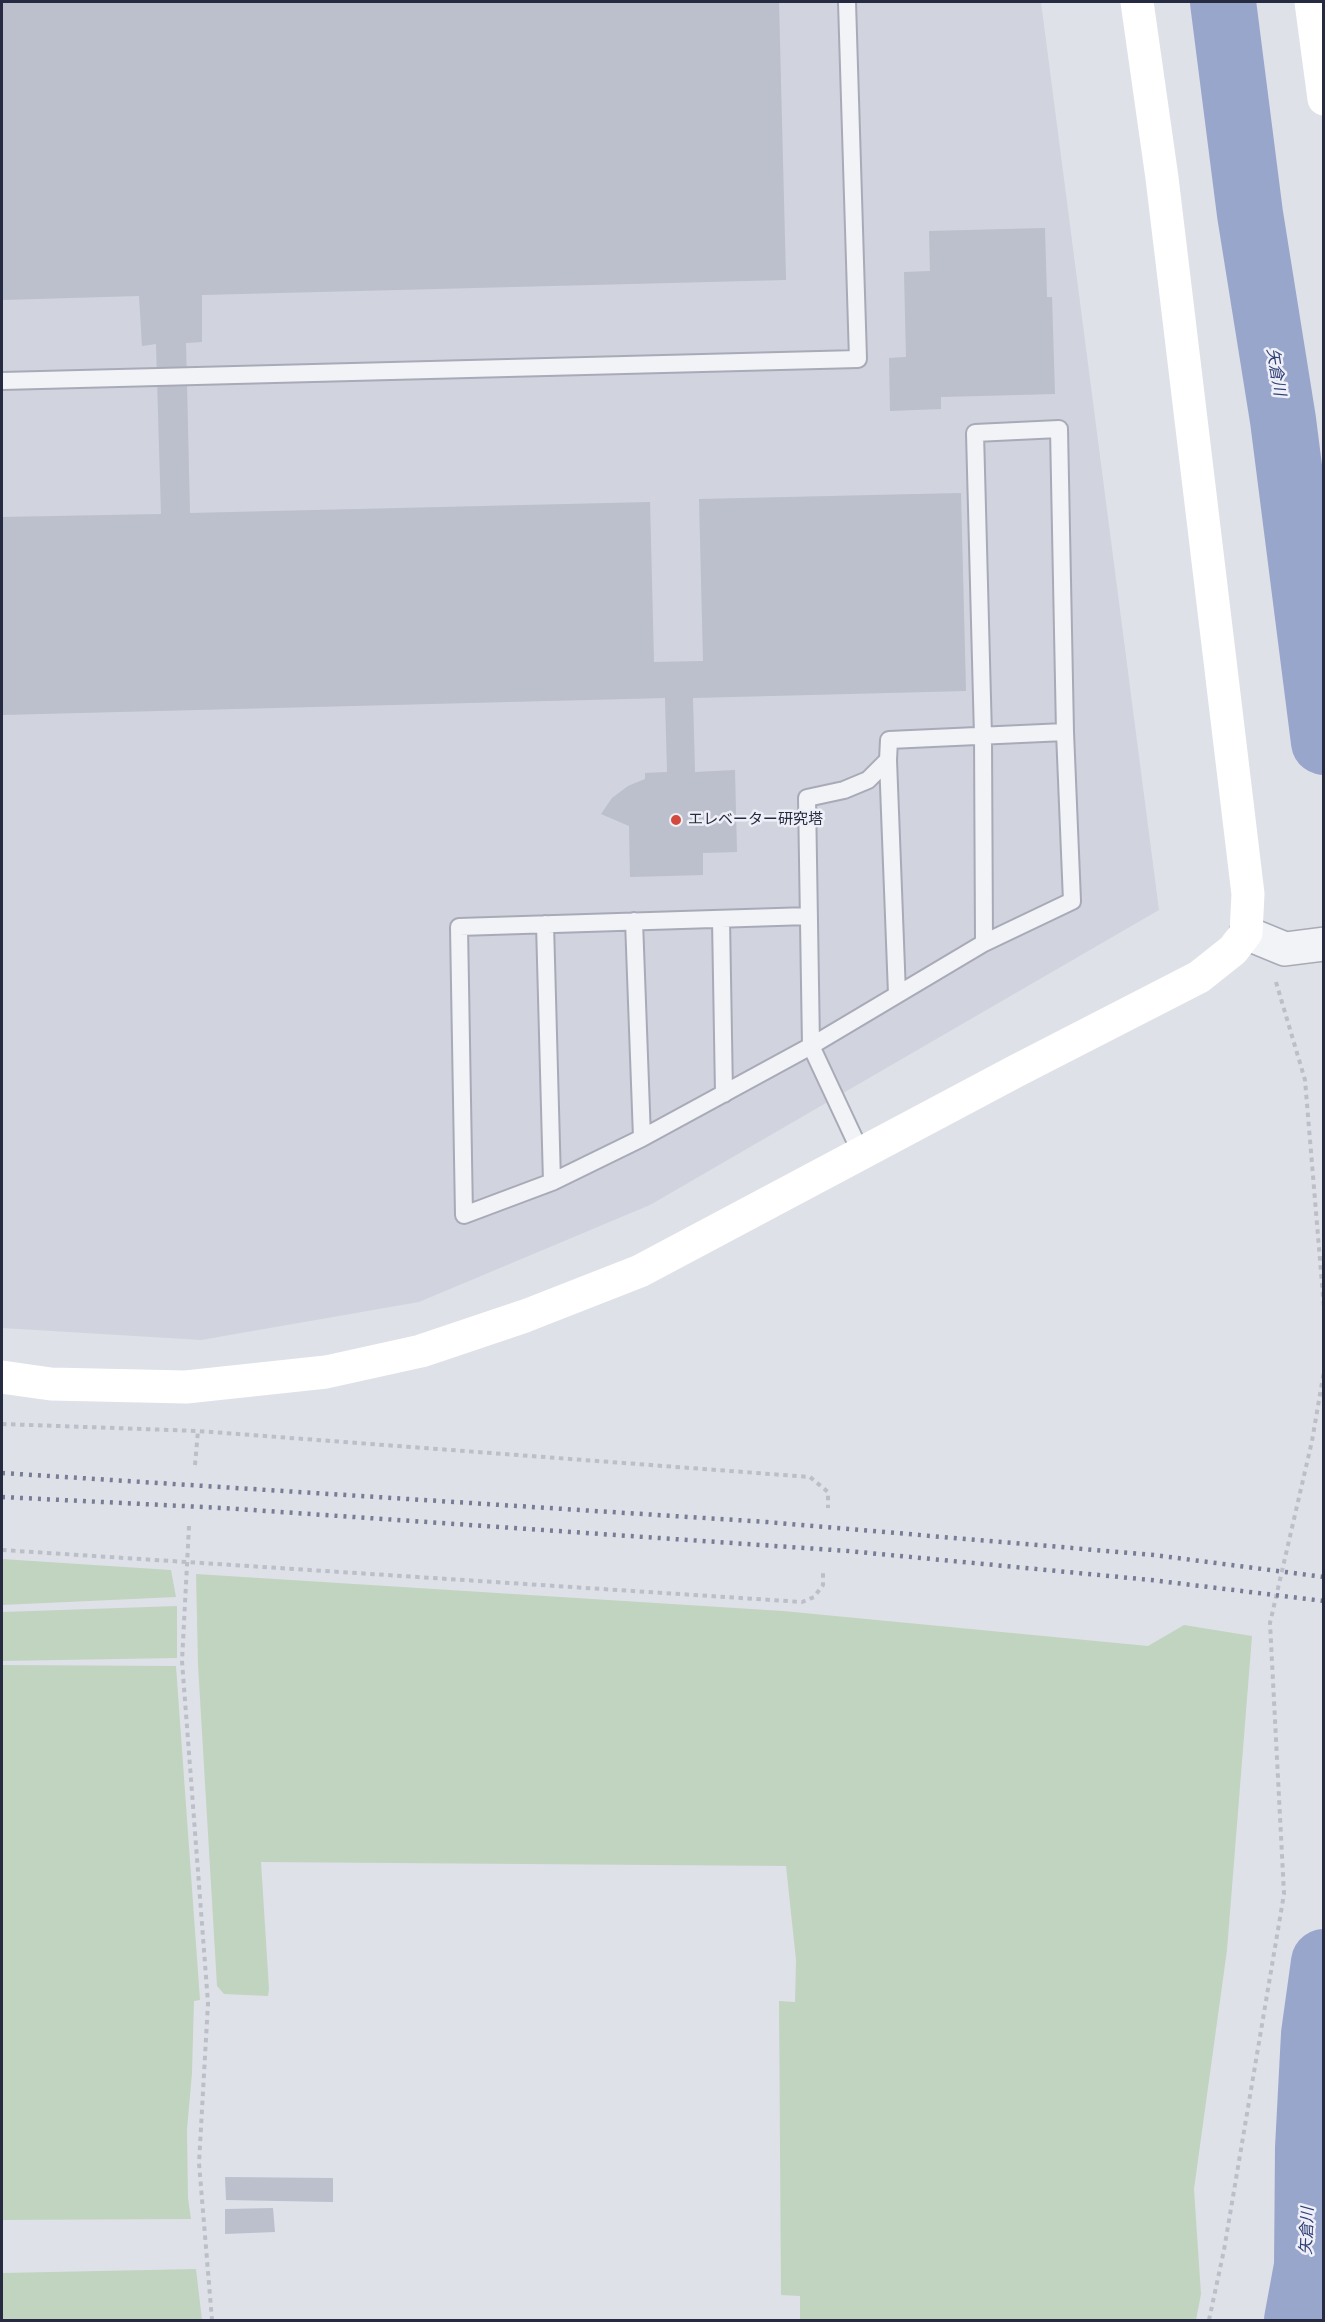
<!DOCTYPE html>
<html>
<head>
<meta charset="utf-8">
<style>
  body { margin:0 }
  #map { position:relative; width:1325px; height:2322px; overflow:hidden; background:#dfe1e9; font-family:"Titillium Web",sans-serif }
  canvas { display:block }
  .frame { position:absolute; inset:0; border:3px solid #272b41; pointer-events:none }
</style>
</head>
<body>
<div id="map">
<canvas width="1325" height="2322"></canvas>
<div class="frame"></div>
</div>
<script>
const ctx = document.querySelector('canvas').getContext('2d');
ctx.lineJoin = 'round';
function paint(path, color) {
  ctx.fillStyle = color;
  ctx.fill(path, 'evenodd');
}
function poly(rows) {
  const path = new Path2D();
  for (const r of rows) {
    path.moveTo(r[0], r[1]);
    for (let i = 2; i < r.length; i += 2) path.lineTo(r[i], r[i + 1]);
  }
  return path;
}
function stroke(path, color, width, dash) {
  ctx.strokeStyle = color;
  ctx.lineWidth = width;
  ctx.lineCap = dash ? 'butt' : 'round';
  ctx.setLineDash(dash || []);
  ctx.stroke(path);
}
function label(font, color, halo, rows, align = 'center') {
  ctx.font = font + ' "Titillium Web","Noto Sans JP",sans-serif';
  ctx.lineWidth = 5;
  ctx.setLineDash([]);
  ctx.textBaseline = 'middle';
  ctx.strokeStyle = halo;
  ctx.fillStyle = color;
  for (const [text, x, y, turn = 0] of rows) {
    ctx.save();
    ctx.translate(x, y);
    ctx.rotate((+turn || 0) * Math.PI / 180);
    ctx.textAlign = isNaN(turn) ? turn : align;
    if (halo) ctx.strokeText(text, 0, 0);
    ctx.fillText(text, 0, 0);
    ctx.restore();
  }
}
paint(poly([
  [2,2,1041,2,1159,910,650,1205,419,1302,201,1340,2,1328]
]), '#d1d3de');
paint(poly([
  [2,1559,171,1570,176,1597,2,1605],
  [196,1574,783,1611,1148,1646,1184,1625,1252,1636,1227,1950,1194,2189,1201,2294,1196,2320,800,2320,800,2296,781,2295,779,2001,795,2002,796,1960,786,1866,261,1862,269,1989,268,1996,224,1994,217,1986,198,1665],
  [177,1606,177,1658,2,1661,2,1612],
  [2,1665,176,1666,200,2000,194,2001,192,2073,187,2130,188,2198,191,2219,2,2220],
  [196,2269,202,2320,2,2320,2,2273]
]), '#c1d4c0');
stroke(poly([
  [1223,2,1250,214,1283,420,1324,742],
  [1297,2320,1307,2266,1308,2148,1314,2034,1324,1962]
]), '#99a6cb', 66);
paint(poly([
  [2,2,779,2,786,280,202,295,202,342,186,343,190,513,650,502,654,662,703,661,699,499,961,493,966,691,693,698,695,772,735,770,737,852,703,853,703,875,630,877,629,826,601,814,612,798,628,786,645,779,645,773,667,772,665,698,2,715,2,517,161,514,156,344,142,346,139,296,2,300],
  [1045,228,1047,297,1052,297,1055,394,941,397,941,409,890,411,889,358,906,357,904,272,930,271,929,231],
  [225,2177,333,2178,333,2202,226,2200],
  [273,2208,275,2232,225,2234,225,2209]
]), '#bcbfcc');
const lane = poly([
  [2,381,858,359,847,2],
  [1065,732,1072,901,984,943,811,1046,807,798,844,790,868,780,888,760,889,740,1065,732],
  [888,760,897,994],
  [809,916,459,927,464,1215,552,1182,642,1138,811,1046,861,1153],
  [721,919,724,1094],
  [634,921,642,1138],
  [545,924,552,1182],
  [984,943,983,736,975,433,1059,429,1065,732]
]);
const street = poly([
  [1246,933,1285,949,1324,944]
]);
stroke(lane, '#a8aab7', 20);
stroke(street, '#a8aab7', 36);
stroke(poly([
  [1276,982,1305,1080,1324,1308],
  [2,1424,198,1431,810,1477,828,1492,828,1508],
  [195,1465,198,1431],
  [189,1526,182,1661,208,2003,199,2163,212,2320],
  [2,1550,802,1602,814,1597,823,1585,823,1570],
  [1209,2320,1224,2250,1284,1894,1270,1623,1312,1441,1324,1371]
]), '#bdbfc8', 4, [4.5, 4.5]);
stroke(lane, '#f2f3f7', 16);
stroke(street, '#f2f3f7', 33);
stroke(poly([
  [1311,2,1324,99],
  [2,1377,51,1384,186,1387,326,1372,421,1351,525,1316,640,1271,1016,1071,1199,977,1233,950,1246,933,1248,894,1162,178,1137,2]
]), '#fff', 33);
stroke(poly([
  [2,1473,767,1522,1154,1555,1324,1577],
  [2,1497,223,1508,848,1551,1151,1580,1324,1601]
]), '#787c94', 4.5, [3, 6]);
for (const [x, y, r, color] of [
  [676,820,6,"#d4493e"]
]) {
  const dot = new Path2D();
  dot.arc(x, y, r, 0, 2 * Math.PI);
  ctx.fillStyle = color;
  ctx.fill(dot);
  stroke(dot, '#eff0f7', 2);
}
label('15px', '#272b41', '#eff0f7', [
  ["エレベーター研究塔",688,820]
], 'left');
label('italic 16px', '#304077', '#eff0f7', [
  ["矢倉川",1275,372,81],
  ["矢倉川",1308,2231,-88]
]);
</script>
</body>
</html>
